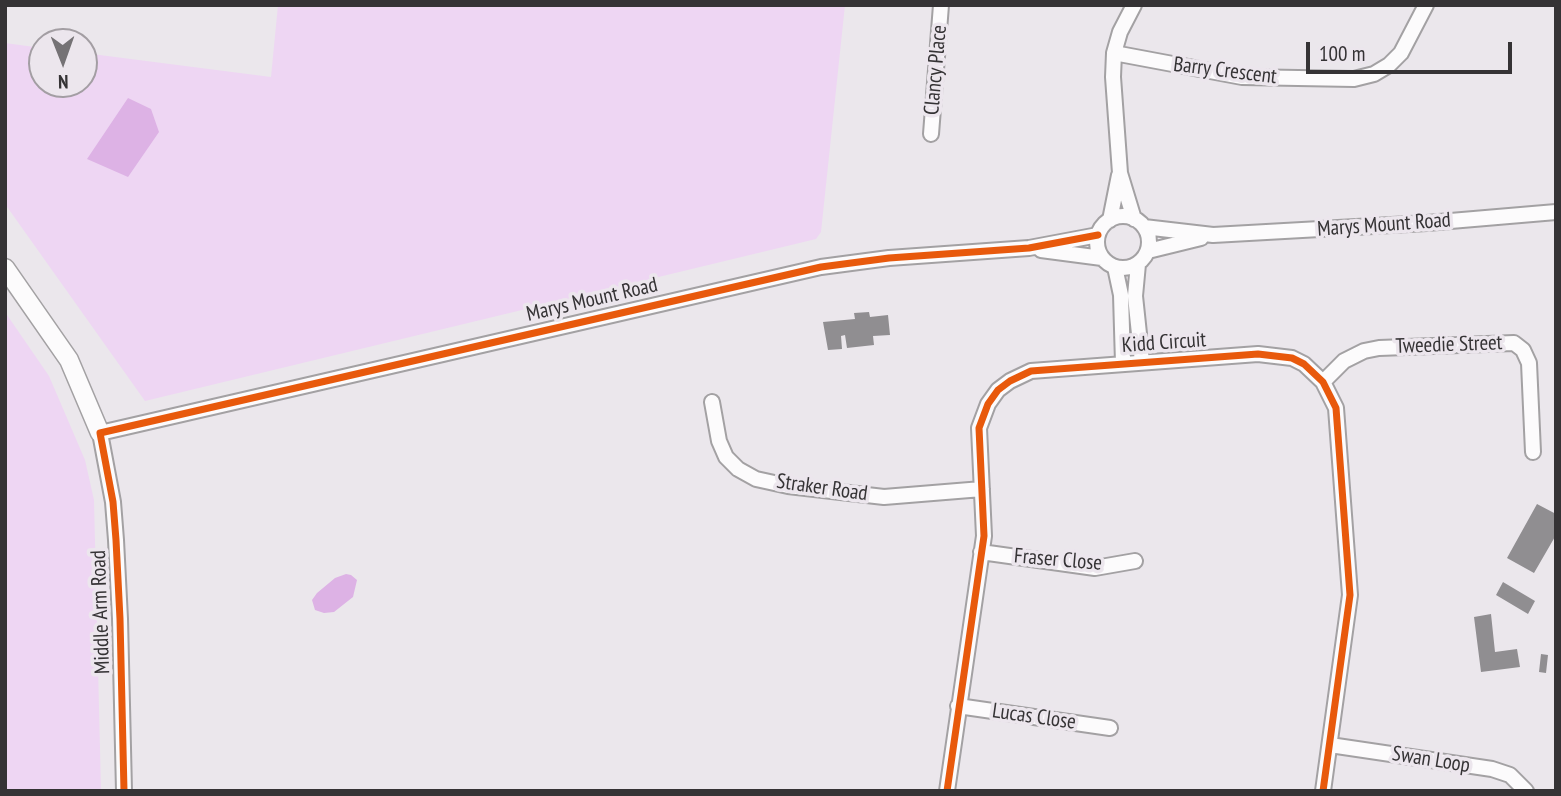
<!DOCTYPE html>
<html>
<head>
<meta charset="utf-8">
<style>
  body { margin:0 }
  #map { position:relative; width:1561px; height:796px; overflow:hidden; background:#ebe7ec; font-family:"PT Sans Narrow",sans-serif }
  canvas { display:block }
  .frame { position:absolute; inset:0; border:7px solid #353335; pointer-events:none }
  .north { position:absolute; left:28px; top:28px; width:70px; height:70px; box-sizing:border-box; background:#ece6ed; border:2px solid #a39ea3; border-radius:50%; rotate:179deg; font-size:19px; font-weight:700; line-height:28px; text-align:center; color:#353335 }
  .north::after { content:''; display:block; margin:auto; width:24px; height:32px; background:#757275; clip-path:polygon(50% 0,100% 100%,50% 72%,0 100%) }
  .scale { position:absolute; left:1306px; top:42px; width:206px; height:32px; box-sizing:border-box; border:4px solid #353335; border-top:0; padding-left:9px; font-size:21px; line-height:24px; white-space:nowrap; color:#353335; -webkit-text-stroke:5px #ece6ed; paint-order:stroke }
</style>
</head>
<body>
<div id="map">
<canvas width="1561" height="796"></canvas>
<div class="frame"></div>
<div class="north">N</div>
<div class="scale">100 m</div>
</div>
<script>
const ctx = document.querySelector('canvas').getContext('2d');
ctx.lineJoin = 'round';
function paint(path, color) {
  ctx.fillStyle = color;
  ctx.fill(path, 'evenodd');
}
function poly(rows) {
  const path = new Path2D();
  for (const r of rows) {
    if (r.length === 3) {
      path.moveTo(r[0] + r[2], r[1]);
      path.arc(r[0], r[1], r[2], 0, 2 * Math.PI);
      continue;
    }
    path.moveTo(r[0], r[1]);
    for (let i = 2; i < r.length; i += 2) path.lineTo(r[i], r[i + 1]);
  }
  return path;
}
function stroke(path, color, width, dash) {
  ctx.strokeStyle = color;
  ctx.lineWidth = width;
  ctx.lineCap = dash ? 'butt' : 'round';
  ctx.setLineDash(dash || []);
  ctx.stroke(path);
}
function label(font, color, halo, rows, align = 'center') {
  ctx.font = font + ' "PT Sans Narrow",sans-serif';
  ctx.lineWidth = 7;
  ctx.setLineDash([]);
  ctx.textBaseline = 'middle';
  ctx.strokeStyle = halo;
  ctx.fillStyle = color;
  for (const [text, x, y, turn = 0] of rows) {
    ctx.save();
    ctx.translate(x, y);
    ctx.rotate((+turn || 0) * Math.PI / 180);
    ctx.textAlign = isNaN(turn) ? turn : align;
    if (halo) ctx.strokeText(text, 0, 0);
    ctx.fillText(text, 0, 0);
    ctx.restore();
  }
}
paint(poly([
  [278,5,845,5,821,232,816,239,145,401,5,204,5,43,42,48,42,84,84,84,84,53,271,77],
  [5,312,49,376,85,460,94,500,101,791,5,791]
]), '#eed6f3');
paint(poly([
  [128,98,151,109,159,132,128,177,87,159],
  [346,574,351,575,357,580,353,597,334,612,324,613,315,610,312,600,317,593,335,578]
]), '#ddb2e5');
paint(poly([
  [869,312,870,317,888,315,890,335,873,336,874,345,847,348,845,335,841,336,842,349,828,350,823,322,855,319,854,313],
  [1537,504,1556,514,1556,535,1534,573,1507,558],
  [1503,582,1535,601,1528,614,1496,595],
  [1491,614,1495,652,1517,649,1520,667,1481,672,1474,617],
  [1541,654,1548,655,1546,673,1539,672]
]), '#908e91');
const minor = poly([
  [1134,5,1120,32,1114,53,1113,77,1120,173,1134,219],
  [1114,53,1242,77,1354,79,1374,74,1389,65,1401,53,1426,5],
  [931,134,941,5],
  [1123,242,26],
  [1110,220,1119,175],
  [1144,227,1213,235,1427,223,1556,212],
  [1041,250,1102,258],
  [1148,251,1201,238],
  [1138,264,1135,296,1142,362],
  [1115,267,1121,295,1123,363],
  [1323,382,1344,361,1364,351,1379,348,1514,343,1523,350,1529,363,1533,452],
  [712,402,719,441,726,457,738,469,756,479,788,486,884,497,982,489],
  [981,552,1095,568,1135,561],
  [958,706,1110,728],
  [1330,745,1492,769,1510,775,1526,791],
  [124,791,120,619,116,540,113,502,100,433,821,267,889,258,1029,248,1098,235],
  [947,791,984,536,979,428,988,404,998,390,1010,381,1031,371,1258,354,1292,358,1304,364,1323,382,1336,408,1350,595,1323,791]
]);
const major = poly([
  [5,268,69,360,100,433]
]);
stroke(minor, '#a3a1a3', 18);
stroke(major, '#a3a1a3', 21);
stroke(minor, '#fcfbfc', 14);
stroke(major, '#fcfbfc', 18);
stroke(poly([
  [124,791,120,619,116,540,113,502,100,433,821,267,889,258,1029,248,1098,235],
  [947,791,984,536,979,428,988,404,998,390,1010,381,1031,371,1258,354,1292,358,1304,364,1323,382,1336,408,1350,595,1323,791]
]), '#e8590c', 7);
label('21px', '#353335', '#ece6ed', [
  ["Clancy Place",936,70,-85],
  ["Barry Crescent",1225,71,7],
  ["Marys Mount Road",1384,225,-4],
  ["Marys Mount Road",592,300,-13],
  ["Kidd Circuit",1164,343,-4],
  ["Tweedie Street",1449,345,-2],
  ["Straker Road",822,488,8],
  ["Fraser Close",1058,560,5],
  ["Middle Arm Road",101,612,-92],
  ["Lucas Close",1034,717,8],
  ["Swan Loop",1431,760,9]
]);
</script>
</body>
</html>
